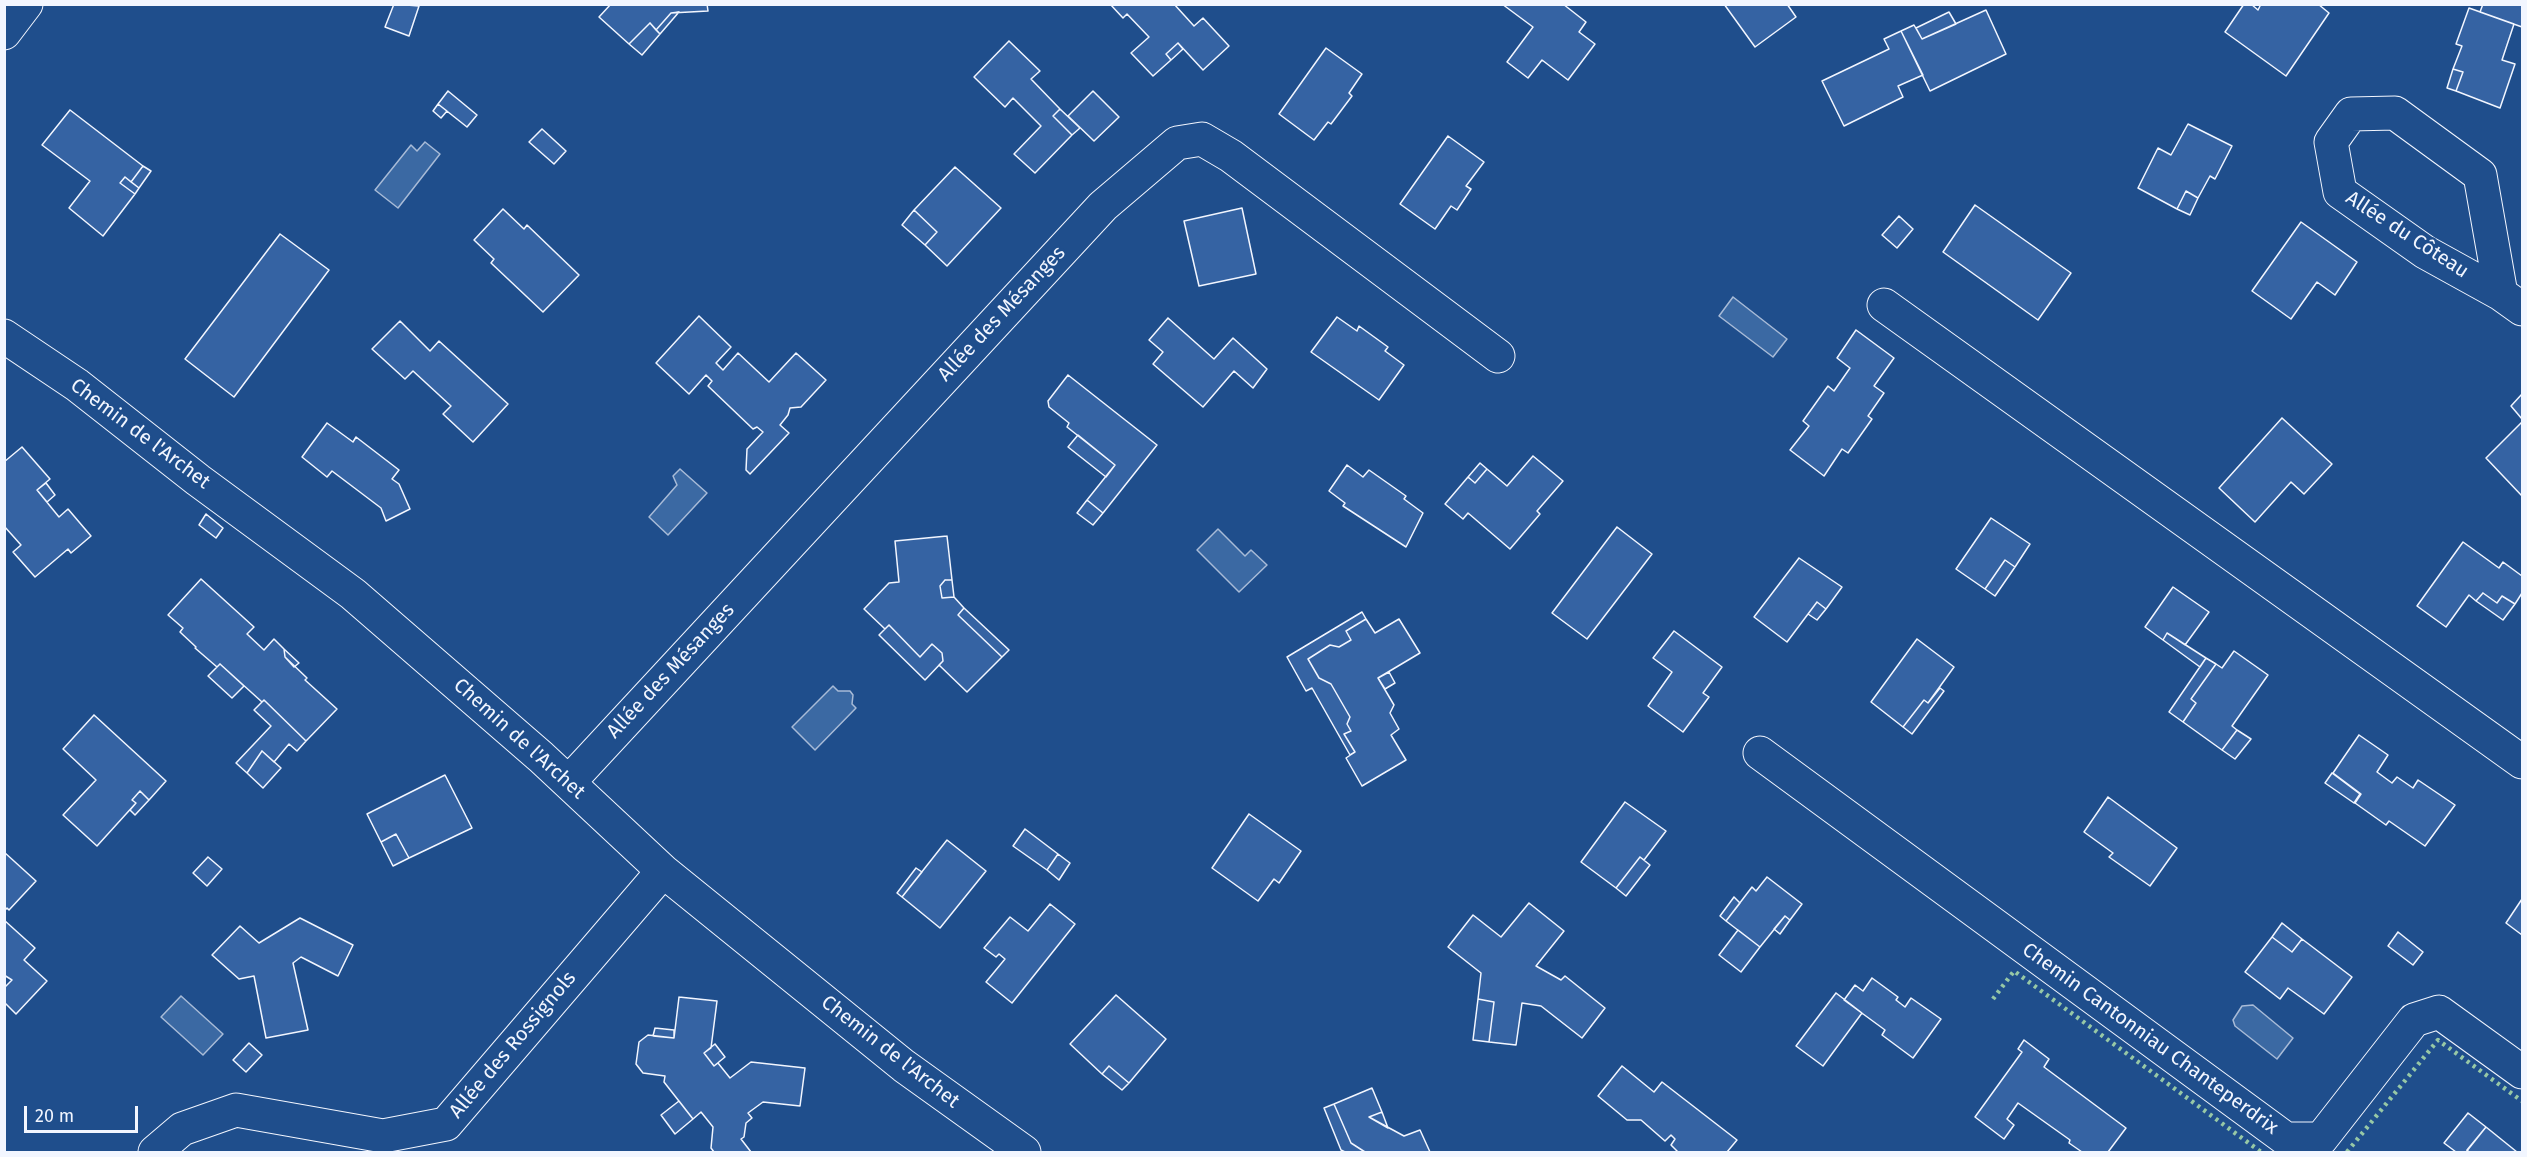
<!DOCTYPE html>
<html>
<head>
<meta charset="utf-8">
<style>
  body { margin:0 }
  #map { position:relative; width:2527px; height:1157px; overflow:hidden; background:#1f4e8c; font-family:"Fira Sans",sans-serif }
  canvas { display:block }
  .frame { position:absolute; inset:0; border:6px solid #f2f6ff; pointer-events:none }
  .scale { position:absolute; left:24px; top:1106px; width:114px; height:27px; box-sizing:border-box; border:3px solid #f2f6ff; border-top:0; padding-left:8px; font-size:18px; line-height:21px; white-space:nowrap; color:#f2f6ff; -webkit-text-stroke:4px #1f4e8c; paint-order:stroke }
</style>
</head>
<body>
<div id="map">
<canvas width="2527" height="1157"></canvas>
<div class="frame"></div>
<div class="scale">20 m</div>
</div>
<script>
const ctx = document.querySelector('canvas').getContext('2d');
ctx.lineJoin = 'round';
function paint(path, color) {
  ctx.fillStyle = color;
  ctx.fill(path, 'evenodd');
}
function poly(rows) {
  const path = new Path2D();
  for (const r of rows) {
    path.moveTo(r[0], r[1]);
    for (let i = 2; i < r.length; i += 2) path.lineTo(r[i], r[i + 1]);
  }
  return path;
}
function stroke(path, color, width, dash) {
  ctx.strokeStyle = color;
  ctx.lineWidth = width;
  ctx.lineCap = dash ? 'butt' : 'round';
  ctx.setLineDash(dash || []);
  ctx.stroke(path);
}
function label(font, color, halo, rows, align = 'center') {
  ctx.font = font + ' "Fira Sans",sans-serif';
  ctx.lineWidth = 4.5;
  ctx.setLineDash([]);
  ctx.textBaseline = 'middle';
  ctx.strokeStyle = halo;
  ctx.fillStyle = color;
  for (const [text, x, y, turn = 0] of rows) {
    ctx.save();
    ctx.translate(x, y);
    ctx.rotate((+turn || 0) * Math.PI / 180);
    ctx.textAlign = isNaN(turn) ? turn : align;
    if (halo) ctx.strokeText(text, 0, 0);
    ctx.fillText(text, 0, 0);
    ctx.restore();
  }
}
const water = poly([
  [425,142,440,154,398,208,375,190,411,145,417,151,425,142],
  [1733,297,1787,339,1773,357,1719,316,1733,297],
  [680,469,707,493,668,535,649,517,677,485,673,476,680,469],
  [1218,529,1245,556,1251,550,1267,565,1239,592,1197,550,1218,529],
  [833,686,838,691,850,691,853,695,852,704,856,708,815,750,792,727,833,686],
  [181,996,223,1034,203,1055,161,1017,181,996],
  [2253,1005,2293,1038,2277,1059,2235,1026,2233,1020,2242,1006,2253,1005]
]);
paint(water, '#3b69a3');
stroke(water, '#a8bbd7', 1.5);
const building = poly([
  [394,4,419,6,409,36,385,27,394,4],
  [611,4,707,4,708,11,671,13,656,30,650,23,629,44,599,17,611,4],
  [1110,4,1174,4,1194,26,1203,18,1229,46,1203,70,1178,43,1166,54,1171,60,1153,76,1131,53,1149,37,1127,14,1123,18,1110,4],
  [1502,4,1563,4,1586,22,1579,32,1595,44,1568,80,1542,60,1528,78,1507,62,1533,27,1502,4],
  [1724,4,1787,4,1796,17,1755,47,1724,4],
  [2244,4,2251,4,2258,10,2261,4,2318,4,2329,13,2286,76,2225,32,2244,4],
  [2483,4,2522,4,2522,27,2480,12,2483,4],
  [2469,8,2514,24,2502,60,2515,64,2500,108,2456,91,2463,72,2453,69,2462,46,2456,44,2469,8],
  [1986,10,2006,54,1930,91,1901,31,1914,25,1922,39,1986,10],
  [679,12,660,34,656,30,671,13,679,12],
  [1949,12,1956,24,1922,39,1916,28,1949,12],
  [650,23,660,34,642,55,629,44,650,23],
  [1901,31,1923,75,1898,86,1903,97,1844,126,1822,81,1889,49,1884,39,1901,31],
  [1009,41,1040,71,1031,79,1060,109,1053,116,1072,135,1035,173,1014,154,1041,126,1013,98,1005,107,974,77,1009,41],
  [1178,43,1183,49,1171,60,1166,54,1178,43],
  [1326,48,1362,74,1349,93,1352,96,1331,124,1328,122,1314,140,1279,114,1326,48],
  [2453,69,2463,72,2456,91,2447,88,2453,69],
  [448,91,477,115,467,127,438,104,448,91],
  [1093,91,1119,117,1094,141,1068,116,1093,91],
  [438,104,447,111,441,118,433,111,438,104],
  [1060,109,1080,128,1072,135,1053,116,1060,109],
  [70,110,143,166,131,182,125,177,120,183,135,194,103,236,69,208,90,181,42,145,70,110],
  [2188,124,2232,146,2215,179,2210,176,2198,198,2186,191,2177,209,2138,188,2158,148,2171,155,2188,124],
  [542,129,566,151,554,164,529,142,542,129],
  [1448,136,1484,162,1466,186,1471,189,1457,210,1451,206,1435,229,1400,204,1448,136],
  [143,166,151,171,139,188,131,182,143,166],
  [955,167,1001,208,947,266,925,245,937,232,914,210,955,167],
  [125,177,139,188,135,194,120,183,125,177],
  [2186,191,2198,198,2190,215,2177,209,2186,191],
  [1975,205,2071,273,2038,320,1943,252,1975,205],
  [1242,208,1256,274,1199,286,1184,221,1242,208],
  [503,209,524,229,527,225,579,275,543,312,491,263,494,259,474,240,503,209],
  [914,210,937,232,925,245,902,225,914,210],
  [1899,216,1913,229,1897,248,1882,235,1899,216],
  [2301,222,2357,262,2335,295,2317,282,2291,319,2252,291,2301,222],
  [280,234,329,270,234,397,185,359,280,234],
  [699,316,731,347,716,363,723,370,738,353,769,382,796,353,826,380,801,407,790,408,788,415,780,425,789,433,750,474,746,470,747,449,763,432,757,427,753,429,708,386,712,381,706,375,689,394,656,363,699,316],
  [1337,317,1357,331,1359,326,1388,347,1385,351,1404,365,1379,400,1311,352,1337,317],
  [1168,318,1214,359,1233,338,1267,369,1253,388,1234,371,1203,407,1153,364,1163,352,1149,340,1168,318],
  [400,321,430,351,439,341,508,404,473,442,443,414,451,406,413,371,405,379,372,349,400,321],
  [1856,330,1894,358,1874,386,1884,393,1868,416,1872,419,1848,453,1842,449,1824,476,1790,450,1809,426,1803,421,1828,386,1834,391,1850,368,1837,358,1856,330],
  [1068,375,1157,445,1103,513,1087,500,1115,465,1067,427,1069,423,1049,407,1048,401,1068,375],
  [2522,394,2522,419,2511,406,2522,394],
  [2282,418,2332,464,2304,494,2291,482,2255,522,2219,488,2282,418],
  [2522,422,2522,496,2486,458,2522,422],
  [327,423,353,442,356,437,399,470,392,479,399,484,410,509,386,521,381,508,332,471,327,477,302,457,327,423],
  [1078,435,1115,465,1106,477,1068,447,1078,435],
  [22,447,50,479,37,490,59,517,68,509,91,536,71,553,68,549,35,577,13,552,21,545,4,526,4,462,22,447],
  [1533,456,1563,481,1537,511,1540,514,1510,549,1468,513,1463,519,1445,504,1468,477,1475,483,1487,469,1507,486,1533,456],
  [1480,463,1487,469,1475,483,1468,477,1480,463],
  [1347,465,1363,477,1369,470,1406,496,1404,499,1423,513,1406,547,1343,506,1345,503,1329,491,1347,465],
  [46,483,55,495,47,502,37,490,46,483],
  [1087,500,1103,513,1093,525,1077,513,1087,500],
  [206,514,223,528,216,538,199,525,206,514],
  [1991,518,2030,544,2015,567,2005,560,1985,589,1956,569,1991,518],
  [1617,527,1652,554,1587,639,1552,613,1617,527],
  [947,536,952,580,945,580,940,586,942,598,954,597,964,608,958,615,1002,657,967,692,939,665,943,661,942,653,932,644,920,657,889,625,885,629,864,609,889,583,899,582,895,541,947,536],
  [2463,542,2499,568,2503,562,2522,576,2522,593,2515,604,2502,596,2497,603,2483,593,2476,601,2469,595,2446,627,2417,606,2463,542],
  [1799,558,1842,587,1826,609,1817,602,1787,642,1754,617,1799,558],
  [2005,560,2015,567,1995,596,1985,589,2005,560],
  [201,579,254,627,247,634,264,650,274,639,284,649,285,657,307,678,305,680,337,709,306,741,264,700,262,702,220,664,217,667,195,648,196,647,180,632,183,628,168,615,201,579],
  [945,580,952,580,954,597,942,598,940,586,945,580],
  [2173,587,2209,612,2185,645,2167,633,2163,640,2145,627,2173,587],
  [2483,593,2497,603,2502,596,2515,604,2503,620,2476,601,2483,593],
  [1817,602,1826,609,1817,620,1808,614,1817,602],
  [964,608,1009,650,1002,657,958,615,964,608],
  [1362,612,1366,619,1346,631,1351,640,1339,647,1330,645,1308,659,1319,678,1331,684,1350,717,1347,724,1351,731,1344,734,1355,752,1350,755,1312,688,1306,691,1287,657,1362,612],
  [1366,619,1375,633,1399,619,1420,653,1378,678,1394,705,1390,713,1399,729,1391,735,1406,760,1362,786,1346,758,1355,752,1344,734,1351,731,1347,724,1350,717,1331,684,1319,678,1308,659,1330,645,1339,647,1351,640,1346,631,1366,619],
  [889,625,920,657,932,644,942,653,943,661,925,680,879,635,889,625],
  [1674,631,1722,667,1703,693,1709,697,1683,732,1648,706,1672,672,1653,658,1674,631],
  [2167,633,2206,658,2200,667,2163,640,2167,633],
  [1917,639,1954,667,1928,703,1924,700,1903,727,1871,702,1917,639],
  [284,649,299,663,294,667,285,657,284,649],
  [2234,651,2268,675,2232,726,2237,730,2222,750,2183,722,2196,703,2191,699,2216,664,2222,668,2234,651],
  [2206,658,2216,664,2191,699,2196,703,2183,722,2169,712,2206,658],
  [220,664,244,686,232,698,208,676,220,664],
  [1389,672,1395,683,1385,689,1378,678,1389,672],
  [1940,688,1944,691,1912,734,1903,727,1924,700,1928,703,1940,688],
  [264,700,306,741,297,751,289,744,274,762,262,751,247,773,236,763,271,726,254,710,264,700],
  [94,715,166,781,149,800,140,791,132,800,136,803,97,846,63,815,96,780,63,749,94,715],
  [2237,730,2251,739,2235,759,2222,750,2237,730],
  [2359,735,2388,755,2377,772,2392,783,2397,777,2413,788,2418,780,2455,805,2425,846,2389,821,2386,825,2355,803,2361,794,2333,773,2359,735],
  [262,751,281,768,263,788,247,773,262,751],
  [2332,773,2360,794,2354,803,2325,783,2332,773],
  [445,775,472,828,409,858,396,834,381,842,367,814,445,775],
  [140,791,149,800,135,815,130,810,136,803,132,800,140,791],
  [2108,797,2177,848,2150,886,2109,857,2113,853,2084,832,2108,797],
  [1625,802,1666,831,1644,860,1640,857,1616,888,1581,862,1625,802],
  [1249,814,1301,851,1279,883,1274,879,1258,901,1212,868,1249,814],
  [1025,829,1058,854,1047,870,1013,846,1025,829],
  [396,834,409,858,393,866,381,842,396,834],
  [947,840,986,871,940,928,902,897,947,840],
  [4,852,36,881,9,910,7,908,4,911,4,852],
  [1058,854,1070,863,1059,880,1047,870,1058,854],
  [208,857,222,869,207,886,193,873,208,857],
  [1640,857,1650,865,1626,896,1616,888,1640,857],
  [916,868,922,872,902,897,897,893,916,868],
  [1767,877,1802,904,1790,920,1785,916,1760,947,1726,921,1752,887,1756,891,1767,877],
  [1734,897,1740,903,1726,921,1720,916,1734,897],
  [2522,899,2522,935,2506,923,2522,899],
  [1529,903,1564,931,1536,966,1561,980,1565,976,1605,1008,1582,1038,1541,1006,1522,1003,1516,1045,1489,1042,1494,1002,1478,999,1481,973,1448,947,1473,915,1501,937,1529,903],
  [1050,904,1075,924,1012,1003,986,982,1005,959,999,954,996,957,984,948,1010,917,1028,931,1050,904],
  [1785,916,1790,920,1780,934,1774,929,1785,916],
  [300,918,353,945,338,976,301,957,293,963,308,1030,266,1038,254,976,239,979,212,955,240,926,259,943,300,918],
  [4,920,35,948,24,960,47,981,16,1014,4,1002,4,988,12,980,4,975,4,920],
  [2282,923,2302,939,2292,952,2272,937,2282,923],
  [1738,930,1760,947,1741,972,1719,955,1738,930],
  [2398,932,2423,952,2413,965,2388,946,2398,932],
  [2272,937,2292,952,2302,939,2352,977,2324,1014,2288,988,2280,999,2245,972,2272,937],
  [1872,978,1898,997,1896,1000,1905,1007,1911,998,1941,1019,1913,1058,1882,1035,1885,1030,1844,1000,1855,985,1863,991,1872,978],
  [1836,993,1862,1013,1823,1066,1796,1046,1836,993],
  [1116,995,1166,1039,1129,1083,1109,1066,1102,1074,1070,1044,1116,995],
  [679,997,717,1001,711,1048,704,1053,714,1066,718,1063,730,1078,751,1062,805,1068,800,1106,763,1102,748,1113,752,1118,746,1123,744,1137,741,1139,751,1152,714,1152,711,1148,713,1127,701,1112,693,1119,664,1082,665,1076,643,1073,636,1064,639,1042,648,1035,674,1038,679,997],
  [1478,999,1494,1002,1489,1042,1473,1040,1478,999],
  [655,1028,674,1030,674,1038,653,1036,655,1028],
  [2024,1040,2049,1059,2044,1067,2126,1128,2108,1152,2082,1152,2069,1143,2070,1140,2018,1103,2007,1119,2014,1125,2004,1139,1975,1117,2022,1052,2018,1049,2024,1040],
  [249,1043,262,1055,246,1072,233,1060,249,1043],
  [715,1044,725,1057,714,1066,704,1053,715,1044],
  [1109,1066,1129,1083,1122,1090,1102,1074,1109,1066],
  [1622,1066,1654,1092,1662,1082,1737,1140,1727,1152,1678,1152,1671,1145,1675,1139,1671,1135,1665,1141,1641,1120,1627,1120,1598,1096,1622,1066],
  [1372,1088,1382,1112,1369,1117,1404,1136,1420,1130,1430,1152,1365,1152,1351,1143,1334,1104,1372,1088],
  [679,1101,693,1119,675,1134,661,1115,679,1101],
  [1334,1104,1351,1143,1365,1152,1345,1152,1341,1150,1324,1108,1334,1104],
  [1382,1112,1388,1128,1369,1117,1382,1112],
  [2468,1113,2486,1127,2466,1152,2456,1152,2444,1143,2468,1113],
  [2486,1127,2517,1152,2469,1152,2467,1150,2486,1127]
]);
paint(building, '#3563a3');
stroke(building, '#f2f6ff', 1.5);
const minor = poly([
  [4,33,26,4],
  [2501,294,2480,175,2395,113,2351,114,2331,142,2340,192,2425,252,2501,294,2522,309],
  [1884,305,2522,762],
  [4,336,77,385,198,480,353,594,541,757,663,871,904,1066,1024,1152],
  [1760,753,2286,1139,2321,1139,2414,1020,2439,1012,2522,1072],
  [569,782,1103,206,1177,143,1202,139,1231,156,1498,356],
  [155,1152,182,1129,236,1110,383,1136,446,1124,663,871]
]);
stroke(minor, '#f2f6ff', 35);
stroke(minor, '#1f4e8c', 33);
stroke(poly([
  [1993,999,2014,971,2261,1152],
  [2347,1152,2438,1040,2522,1101]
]), '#97c8a6', 4.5, [3, 4.5]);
label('20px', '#f2f6ff', '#1f4e8c', [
  ["Allée du Côteau",2407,235,33],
  ["Allée des Mésanges",1002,314,-47],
  ["Chemin de l'Archet",140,434,37],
  ["Allée des Mésanges",671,671,-47],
  ["Chemin de l'Archet",519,739,42],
  ["Chemin Cantonniau Chanteperdrix",2150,1039,36],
  ["Allée des Rossignols",513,1045,-50],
  ["Chemin de l'Archet",890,1052,38]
]);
</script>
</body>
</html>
